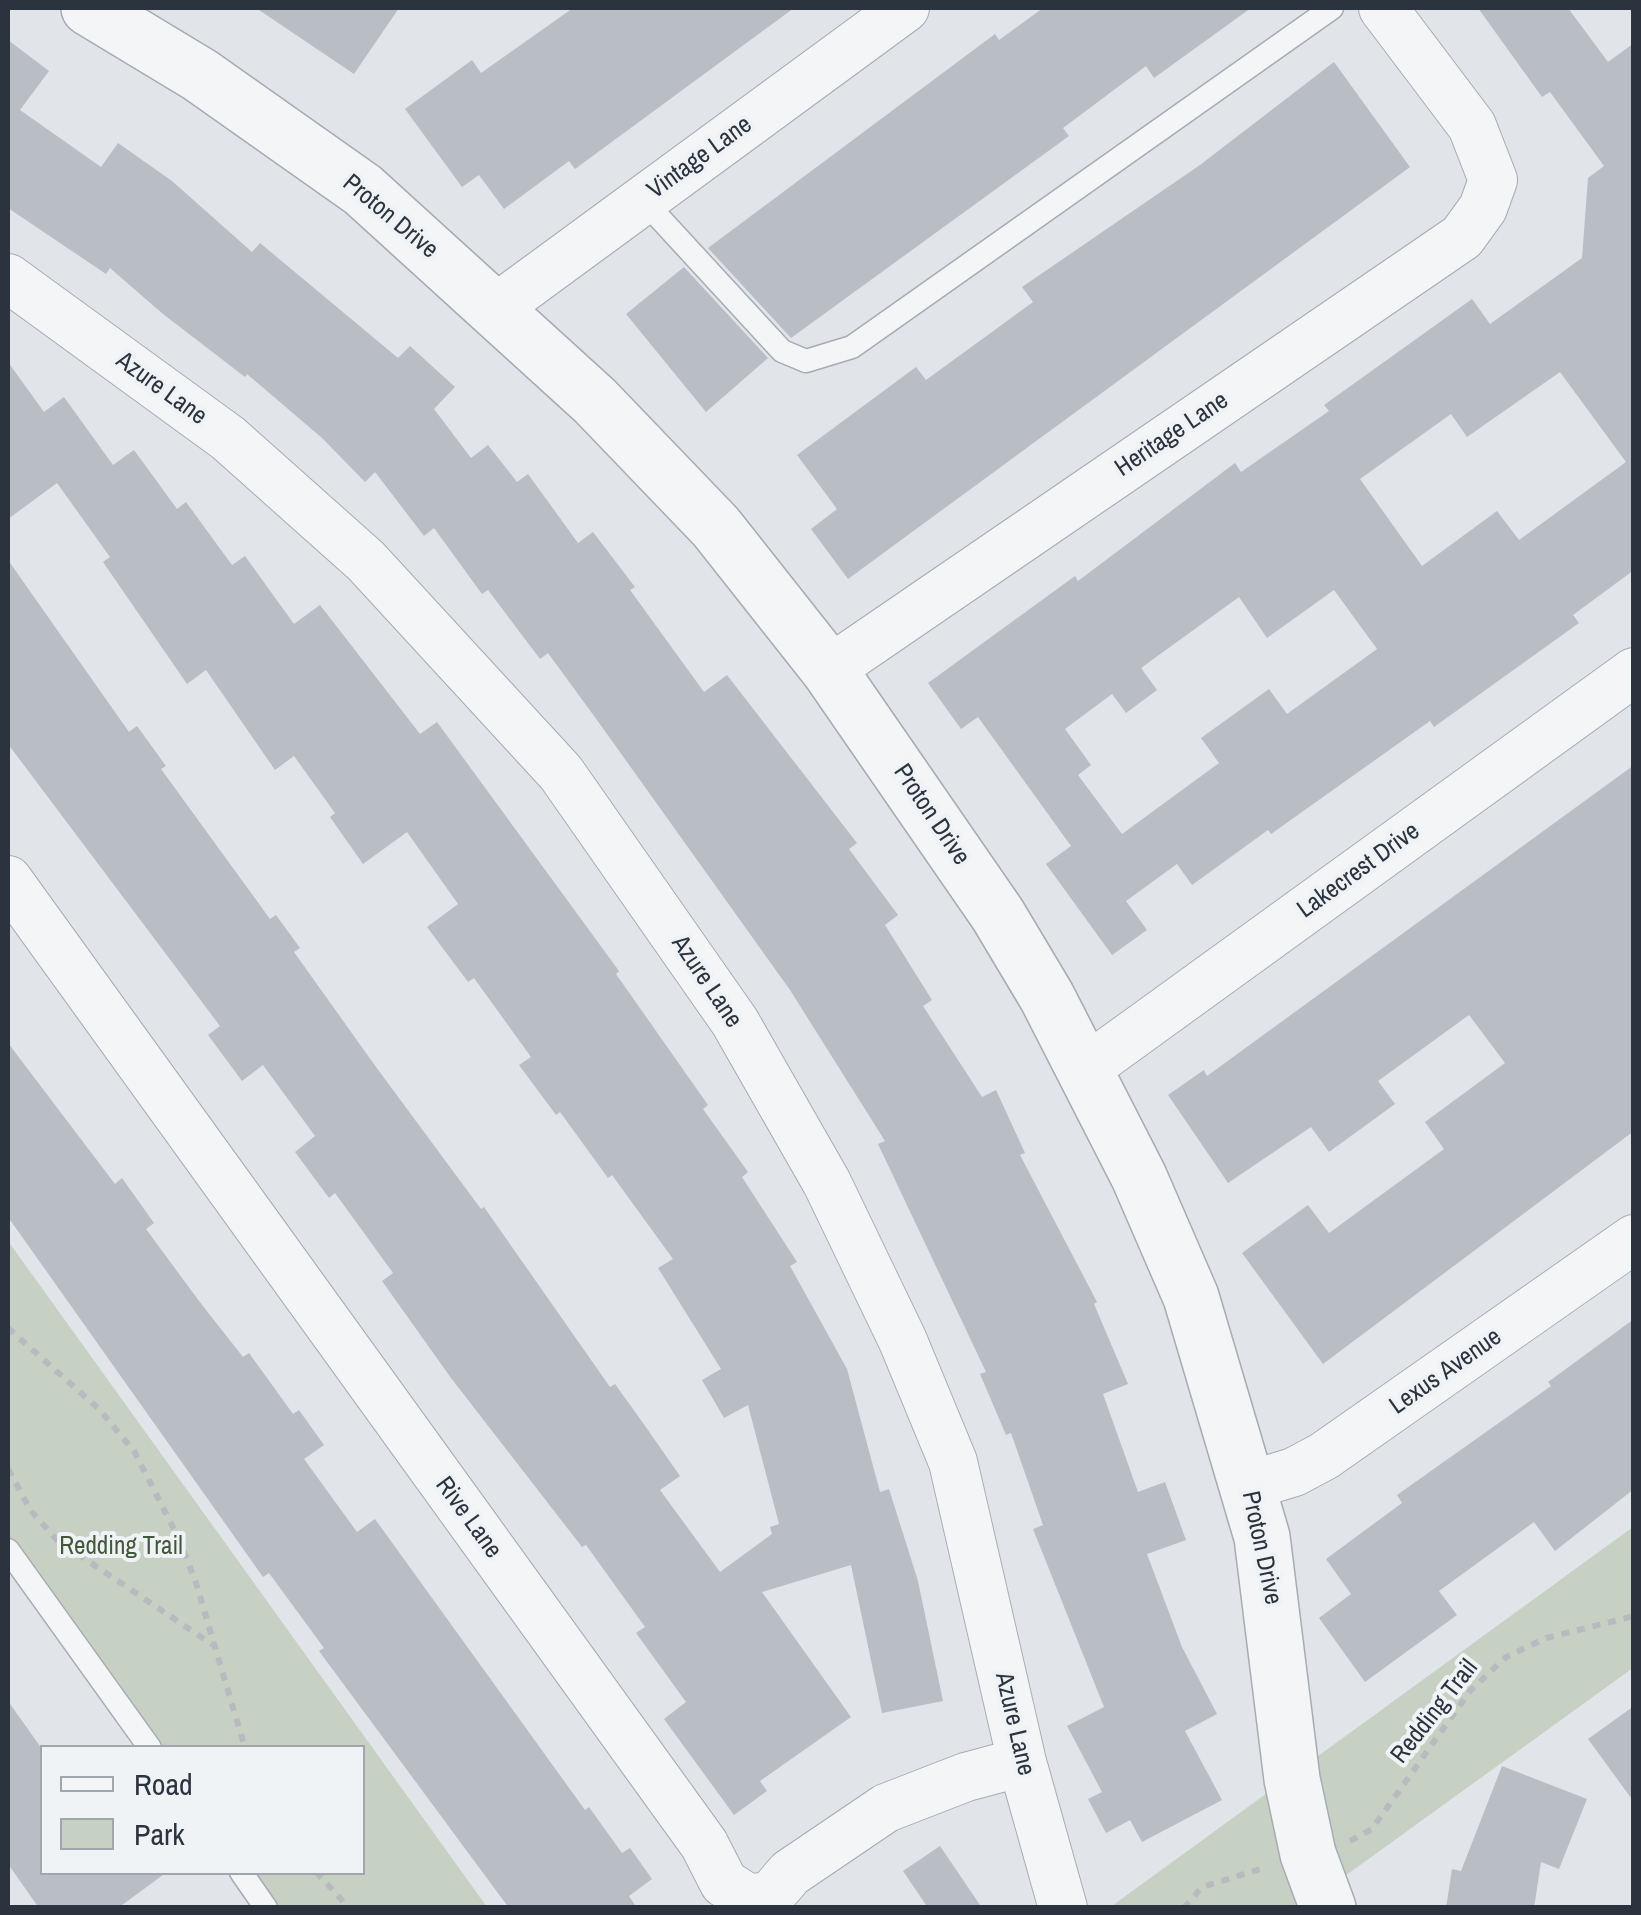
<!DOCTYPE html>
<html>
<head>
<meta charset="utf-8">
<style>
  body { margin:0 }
  #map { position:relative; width:1641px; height:1915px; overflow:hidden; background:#e1e4e8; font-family:"Archivo Narrow",sans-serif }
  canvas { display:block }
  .frame { position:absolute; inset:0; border:10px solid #2b333e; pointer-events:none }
  .legend { position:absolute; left:40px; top:1745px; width:325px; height:130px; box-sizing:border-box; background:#f0f3f6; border:2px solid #a1a6ac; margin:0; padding:12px 18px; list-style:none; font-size:30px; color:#2b333e }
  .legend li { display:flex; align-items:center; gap:20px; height:50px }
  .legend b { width:50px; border:2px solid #a1a6ac }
</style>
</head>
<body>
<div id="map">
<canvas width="1641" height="1915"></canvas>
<div class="frame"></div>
<ul class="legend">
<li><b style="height:12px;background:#f3f5f7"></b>Road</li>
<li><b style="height:28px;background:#c7d1c3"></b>Park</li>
</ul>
</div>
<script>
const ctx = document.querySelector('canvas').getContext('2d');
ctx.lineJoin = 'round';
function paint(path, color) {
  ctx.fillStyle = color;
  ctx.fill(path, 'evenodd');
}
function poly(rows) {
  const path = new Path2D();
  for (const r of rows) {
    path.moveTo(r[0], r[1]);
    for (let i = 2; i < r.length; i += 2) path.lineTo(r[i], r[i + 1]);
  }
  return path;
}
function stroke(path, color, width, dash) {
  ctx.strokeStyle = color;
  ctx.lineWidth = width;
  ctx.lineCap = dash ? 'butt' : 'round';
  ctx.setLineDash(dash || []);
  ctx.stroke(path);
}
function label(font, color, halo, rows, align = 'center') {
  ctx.font = font + ' "Archivo Narrow",sans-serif';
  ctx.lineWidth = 8;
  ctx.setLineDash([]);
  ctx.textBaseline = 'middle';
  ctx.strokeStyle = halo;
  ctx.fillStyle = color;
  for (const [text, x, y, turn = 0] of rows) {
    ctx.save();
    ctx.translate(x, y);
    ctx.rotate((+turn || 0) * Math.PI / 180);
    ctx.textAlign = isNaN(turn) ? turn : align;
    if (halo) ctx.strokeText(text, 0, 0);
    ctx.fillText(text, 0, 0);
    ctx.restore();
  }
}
paint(poly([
  [8,1241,487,1907,275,1907,250,1873,362,1872,362,1748,159,1747,8,1538],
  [1633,1527,1633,1668,1302,1907,1109,1908]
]), '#c7d1c3');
paint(poly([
  [256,8,399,8,354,74],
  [573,8,794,8,575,169,569,161,504,209,479,175,462,187,405,109,472,60,481,73],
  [1043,8,1251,8,1154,78,1146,66,1063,128,1069,136,791,338,708,248,995,34,999,40],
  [1478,8,1568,8,1608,62,1634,43,1634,570,1573,615,1579,623,1434,727,1430,721,1271,834,1268,830,1192,885,1177,864,1126,901,1147,930,1112,955,1046,864,1071,846,978,717,961,729,928,683,1075,576,1078,581,1235,463,1241,472,1329,411,1324,405,1472,299,1490,324,1582,258,1588,178,1604,166,1550,92,1542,97],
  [1560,372,1626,462,1519,540,1497,511,1422,566,1360,479,1451,414,1467,437],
  [1334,590,1377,649,1287,714,1269,689,1201,738,1219,763,1122,834,1078,775,1091,765,1065,729,1112,694,1126,713,1157,690,1141,668,1239,597,1267,638],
  [8,40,49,71,20,110,101,167,118,143,172,181,252,252,260,243,398,358,410,346,455,387,434,409,471,458,488,445,517,482,528,474,578,543,593,532,635,587,630,590,704,692,727,675,857,843,849,849,898,915,885,925,932,1000,923,1006,982,1097,996,1090,1025,1153,1020,1155,1097,1302,1094,1304,1128,1384,1103,1394,1138,1492,1165,1482,1186,1540,1147,1554,1182,1647,1217,1714,1185,1731,1222,1800,1142,1842,1130,1820,1106,1833,1088,1799,1102,1792,1067,1726,1104,1707,1033,1529,1043,1525,1011,1433,1006,1435,980,1374,986,1372,878,1144,885,1141,790,990,597,720,548,653,540,659,488,590,482,594,434,528,424,536,375,472,365,482,322,438,247,374,245,377,163,314,110,268,106,274,8,208],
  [1334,62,1410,167,848,579,811,529,837,509,797,455,916,367,926,380,1033,302,1022,287,1200,165],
  [684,267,768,358,706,412,626,314],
  [8,362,44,412,64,397,113,465,134,450,177,509,186,502,232,565,245,556,294,624,320,605,420,734,437,722,619,971,616,974,708,1105,703,1109,748,1172,742,1177,797,1262,790,1266,847,1369,880,1492,889,1489,918,1581,943,1701,882,1713,851,1565,762,1592,851,1717,760,1781,767,1791,734,1815,664,1719,686,1702,636,1633,645,1627,586,1545,582,1547,451,1378,382,1281,393,1273,335,1193,329,1198,295,1152,315,1136,263,1065,242,1081,208,1035,220,1026,8,744,8,560,129,732,137,726,166,766,161,769,270,919,276,915,300,948,294,952,376,1067,481,1209,484,1207,610,1387,615,1384,643,1423,680,1476,660,1490,720,1572,772,1534,770,1527,779,1524,748,1405,724,1418,702,1380,721,1369,658,1268,673,1259,612,1175,608,1178,560,1112,556,1115,519,1065,531,1057,474,978,468,982,427,927,458,904,407,832,363,864,330,817,335,813,294,756,275,770,206,670,187,684,103,562,110,557,57,483,8,519],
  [1634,765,1634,1131,1323,1364,1242,1253,1308,1205,1329,1233,1444,1149,1425,1122,1505,1063,1469,1015,1378,1081,1395,1104,1329,1152,1311,1127,1228,1183,1168,1095,1204,1070,1207,1076],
  [8,1043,115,1184,122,1178,154,1223,146,1229,199,1301,243,1357,249,1353,293,1414,299,1410,324,1445,304,1459,357,1532,375,1519,585,1810,589,1807,622,1853,630,1848,652,1879,629,1896,637,1908,509,1908,319,1651,324,1648,269,1573,263,1577,8,1217],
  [1634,1319,1634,1489,1555,1551,1534,1522,1439,1591,1457,1615,1365,1682,1319,1618,1351,1594,1326,1559,1402,1503,1397,1495,1551,1386,1548,1382],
  [8,1701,42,1749,42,1872,167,1872,118,1908,39,1908,8,1864],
  [1634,1706,1634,1802,1588,1739],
  [1502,1766,1587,1799,1559,1869,1541,1862,1534,1908,1446,1908,1452,1869,1461,1871],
  [940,1846,982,1908,928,1908,903,1871]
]), '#b9bec4');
const service = poly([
  [643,200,782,351,806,361,852,347,1332,8],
  [8,1550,150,1748],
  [241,1872,266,1908]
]);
const minor = poly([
  [8,278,228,438,366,561,561,773,735,1022,827,1183,903,1341,953,1462,1022,1762,1063,1908],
  [496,308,905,8],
  [829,670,1462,237,1483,208,1493,180,1472,126,1383,8],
  [8,880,704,1844,724,1883,749,1899,771,1895,790,1873,886,1808,966,1777,1022,1762],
  [1084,1070,1634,672],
  [1248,1486,1294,1472,1324,1456,1634,1239]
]);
const tertiary = poly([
  [89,8,200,75,363,190,595,401,716,527,829,670,998,915,1047,997,1139,1177,1191,1297,1262,1537,1292,1779,1308,1854,1328,1908]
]);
stroke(service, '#a7abb2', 25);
stroke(minor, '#a7abb2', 50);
stroke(tertiary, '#a7abb2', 58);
stroke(poly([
  [8,1328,99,1409,134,1451,179,1539,196,1583,245,1748],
  [8,1469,31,1511,57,1540,213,1645],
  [1350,1841,1372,1829,1470,1691,1506,1657,1546,1638,1634,1616],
  [316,1872,349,1908],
  [1184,1908,1202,1887,1267,1867]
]), '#b7bbc0', 6, [8, 8]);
stroke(service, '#f3f5f7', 22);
stroke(minor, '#f3f5f7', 48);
stroke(tertiary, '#f3f5f7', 55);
label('25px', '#2b333e', '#f0f3f6', [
  ["Vintage Lane",700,158,-36],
  ["Proton Drive",390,217,40],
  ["Azure Lane",161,389,36],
  ["Heritage Lane",1172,435,-34],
  ["Proton Drive",931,815,56],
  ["Lakecrest Drive",1359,871,-36],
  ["Azure Lane",706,982,56],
  ["Lexus Avenue",1446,1372,-35],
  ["Rive Lane",468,1518,54],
  ["Proton Drive",1261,1548,78],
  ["Redding Trail",1435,1712,-52],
  ["Azure Lane",1014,1724,77]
]);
label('25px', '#41583a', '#f0f3f6', [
  ["Redding Trail",121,1547]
]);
</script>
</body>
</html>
